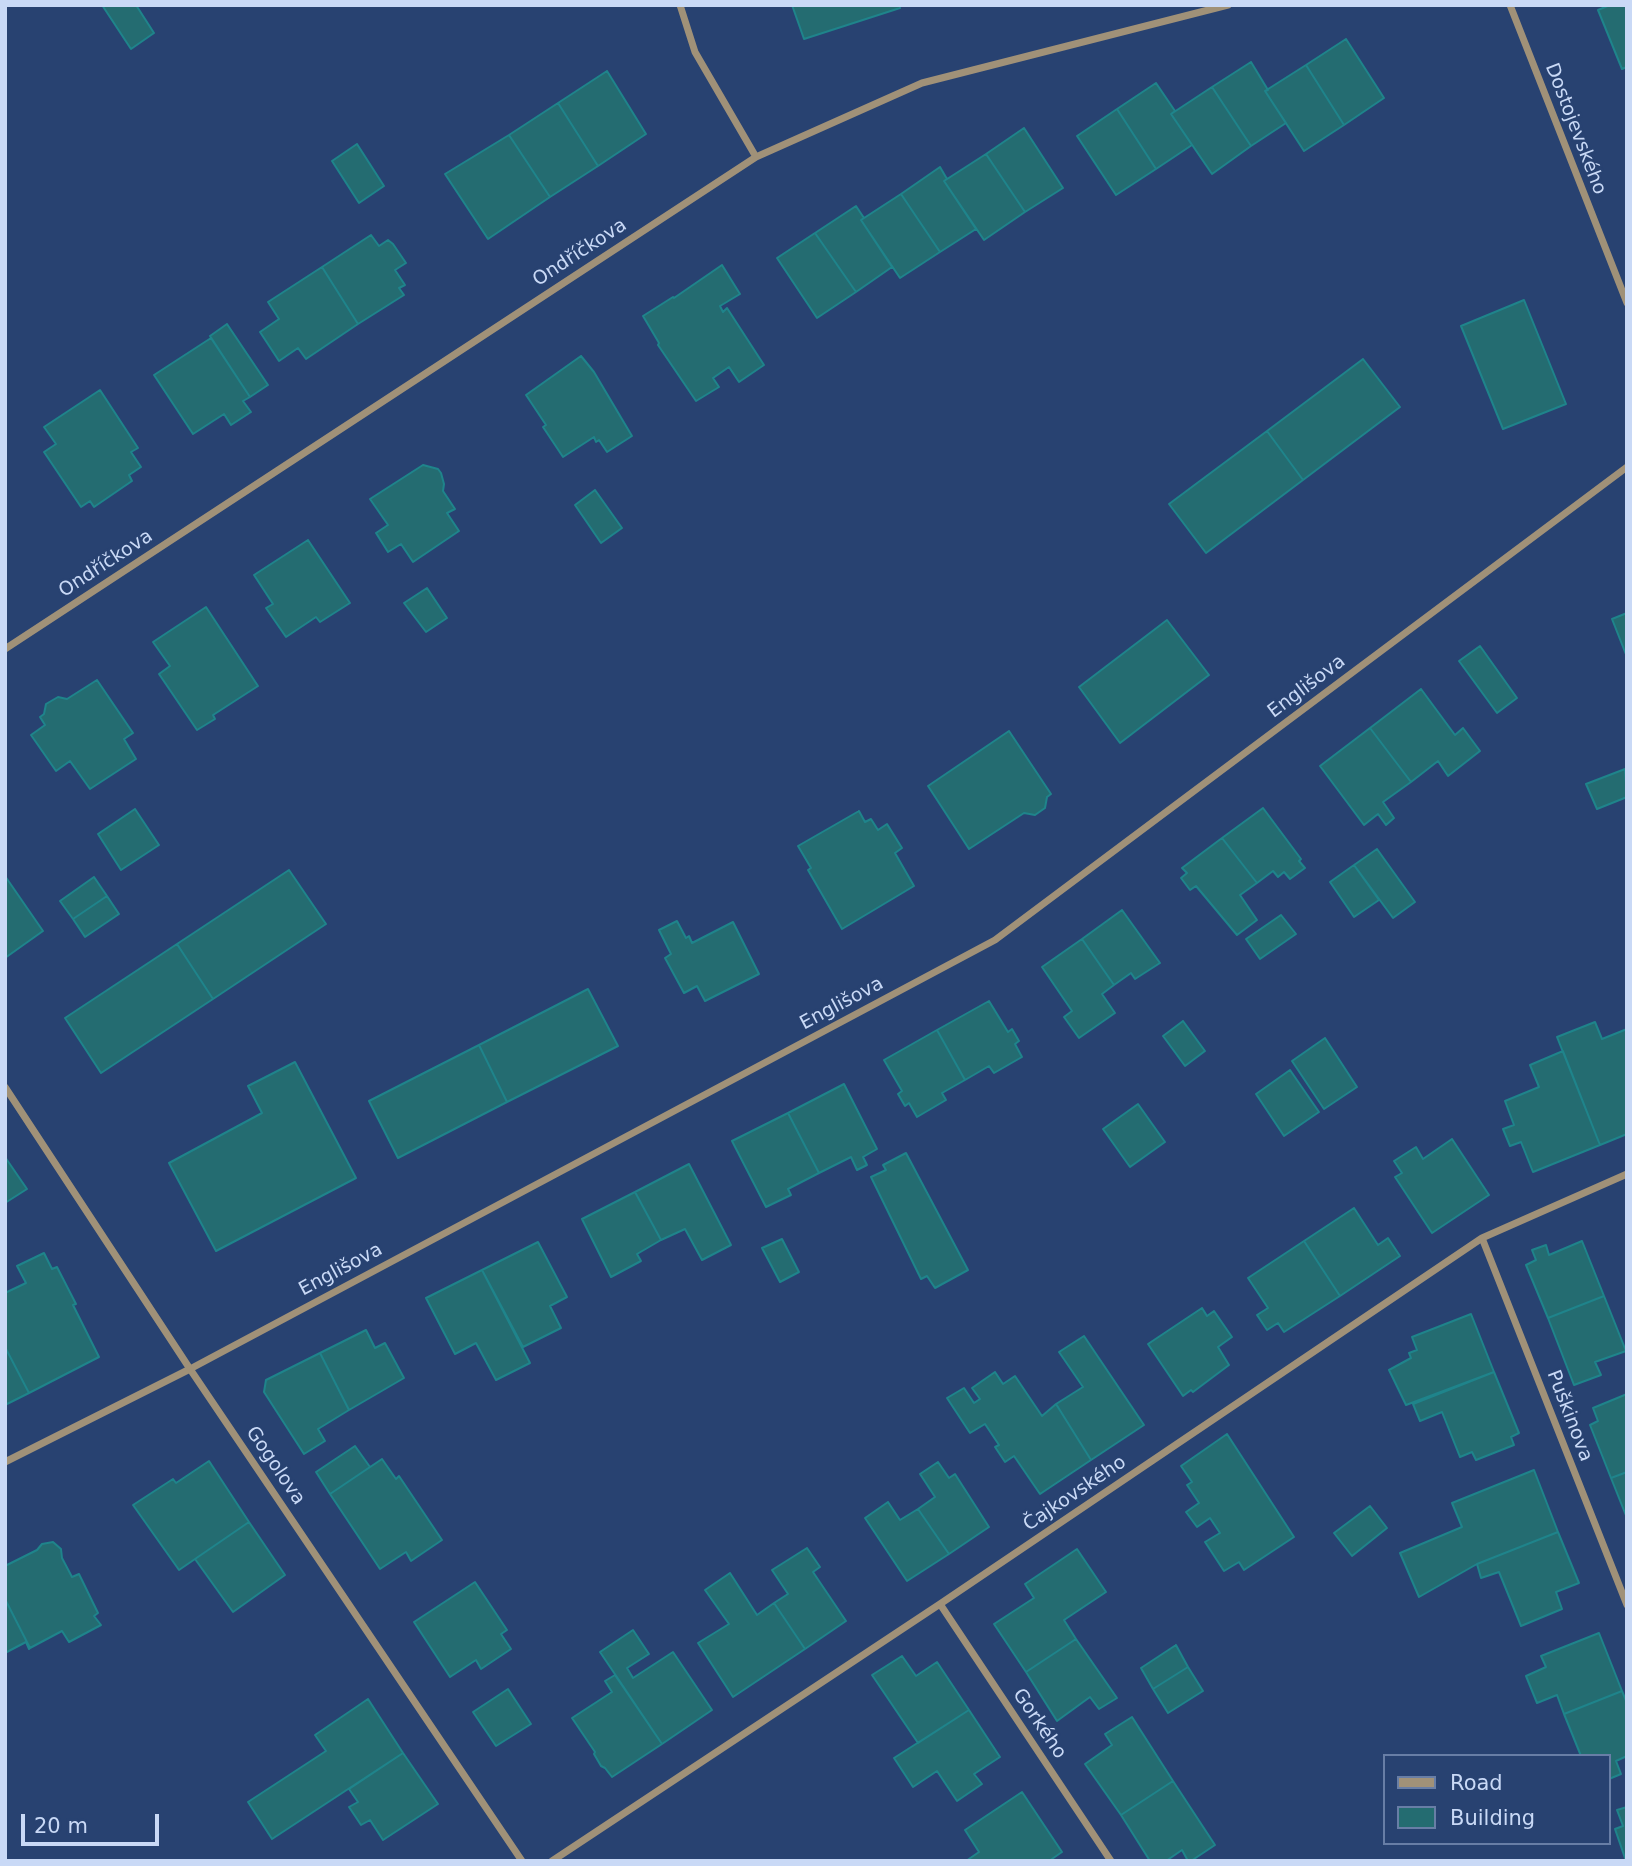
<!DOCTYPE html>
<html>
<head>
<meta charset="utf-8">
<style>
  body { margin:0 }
  #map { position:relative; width:1632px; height:1866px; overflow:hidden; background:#284271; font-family:"DejaVu Sans",sans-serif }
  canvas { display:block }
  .frame { position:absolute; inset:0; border:7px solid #c9d9f6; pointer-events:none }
  .legend { position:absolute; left:1383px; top:1754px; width:228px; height:91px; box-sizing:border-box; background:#284271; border:2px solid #687ea6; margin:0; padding:9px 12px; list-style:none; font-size:21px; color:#c9d9f6 }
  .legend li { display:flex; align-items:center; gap:14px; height:35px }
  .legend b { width:35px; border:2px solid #687ea6 }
  .scale { position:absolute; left:21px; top:1814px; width:138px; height:32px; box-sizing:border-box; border:4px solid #c9d9f6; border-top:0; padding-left:9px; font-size:21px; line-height:24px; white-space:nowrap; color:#c9d9f6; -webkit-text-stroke:5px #284271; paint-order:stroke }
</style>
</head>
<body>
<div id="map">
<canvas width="1632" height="1866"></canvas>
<div class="frame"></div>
<ul class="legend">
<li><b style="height:9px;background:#a09178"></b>Road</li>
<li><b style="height:19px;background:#246c71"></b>Building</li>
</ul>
<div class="scale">20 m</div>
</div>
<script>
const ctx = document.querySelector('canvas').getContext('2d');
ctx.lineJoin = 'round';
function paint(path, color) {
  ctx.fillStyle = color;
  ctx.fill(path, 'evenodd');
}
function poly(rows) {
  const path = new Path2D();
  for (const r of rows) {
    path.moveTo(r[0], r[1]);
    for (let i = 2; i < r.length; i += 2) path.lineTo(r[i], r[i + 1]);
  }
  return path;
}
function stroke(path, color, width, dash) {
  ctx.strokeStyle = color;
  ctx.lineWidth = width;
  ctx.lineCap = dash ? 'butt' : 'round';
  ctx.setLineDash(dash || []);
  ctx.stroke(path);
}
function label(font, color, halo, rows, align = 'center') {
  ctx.font = font + ' "DejaVu Sans",sans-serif';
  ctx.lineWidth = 5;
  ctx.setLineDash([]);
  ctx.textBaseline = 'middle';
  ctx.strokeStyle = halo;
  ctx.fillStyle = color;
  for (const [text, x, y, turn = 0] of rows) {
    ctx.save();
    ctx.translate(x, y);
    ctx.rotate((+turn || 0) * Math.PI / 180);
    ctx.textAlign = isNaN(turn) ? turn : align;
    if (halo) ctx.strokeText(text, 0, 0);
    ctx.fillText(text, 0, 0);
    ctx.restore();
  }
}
const building = poly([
  [102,5,136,5,154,33,131,49,102,5],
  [792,5,899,5,900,8,804,39,792,5],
  [1610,5,1627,5,1627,67,1622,69,1598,10,1610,5],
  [1346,39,1384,98,1344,125,1306,65,1346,39],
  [1251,62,1268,90,1265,91,1286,123,1251,146,1212,87,1251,62],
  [1306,65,1344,125,1304,151,1265,91,1306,65],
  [607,71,646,134,598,166,558,103,607,71],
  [1156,83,1175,111,1171,114,1192,145,1156,169,1117,109,1156,83],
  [1212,87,1251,146,1212,174,1171,114,1212,87],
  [558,103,598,166,550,197,509,135,558,103],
  [1117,109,1156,169,1116,195,1077,136,1117,109],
  [1024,128,1063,188,1025,212,986,154,1024,128],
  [509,135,550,197,488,239,445,174,509,135],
  [357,144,384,186,359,203,332,161,357,144],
  [986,154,1025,212,984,240,944,181,986,154],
  [940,167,947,179,944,181,976,229,940,252,901,194,940,167],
  [901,194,940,252,900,278,861,220,901,194],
  [856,206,864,218,861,220,892,267,856,292,815,233,856,206],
  [815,233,856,292,817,318,777,258,815,233],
  [371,235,379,246,388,240,393,244,406,263,395,270,405,285,399,288,404,295,358,324,322,267,371,235],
  [722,265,740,294,720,306,723,312,727,308,764,365,739,382,729,367,713,378,719,387,696,401,658,345,659,343,643,316,673,297,674,298,722,265],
  [322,267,358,324,306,359,298,348,279,361,260,332,279,319,268,302,322,267],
  [1524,300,1566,404,1503,429,1461,326,1524,300],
  [227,324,268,385,250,397,210,336,227,324],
  [211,338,250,397,243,401,251,412,231,425,224,414,193,434,154,375,211,338],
  [581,356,594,372,632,436,607,452,599,440,596,442,594,437,563,457,543,427,546,425,526,395,581,356],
  [1363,359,1400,407,1303,480,1267,431,1363,359],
  [100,390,138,448,131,452,141,467,129,475,132,481,94,507,90,501,81,507,44,452,56,444,44,427,100,390],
  [1267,431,1303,480,1206,553,1169,504,1267,431],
  [423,465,438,469,441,473,444,484,443,491,455,509,447,513,459,531,413,562,401,544,388,552,376,533,388,525,370,499,423,465],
  [595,490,622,528,601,543,575,505,595,490],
  [308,540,350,603,320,622,316,617,286,637,266,608,273,604,254,575,308,540],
  [427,588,447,618,426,632,404,603,427,588],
  [206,607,258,686,213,715,215,719,197,730,159,674,170,666,153,642,206,607],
  [1627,613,1627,657,1612,619,1627,613],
  [1167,620,1209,675,1120,743,1079,687,1167,620],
  [1480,646,1517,698,1497,713,1459,661,1480,646],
  [97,680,133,733,124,739,136,759,90,789,70,761,56,771,31,735,45,725,40,717,44,714,46,704,58,697,67,699,97,680],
  [1421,689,1455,735,1463,728,1480,751,1448,776,1438,761,1411,782,1370,728,1421,689],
  [1370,728,1411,782,1383,802,1394,818,1386,825,1378,814,1364,825,1320,766,1370,728],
  [1009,731,1051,794,1047,797,1045,808,1035,815,1024,813,969,849,928,786,1009,731],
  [1625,769,1627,797,1597,809,1586,784,1625,769],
  [1263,808,1301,859,1299,861,1305,868,1290,879,1284,872,1278,877,1273,871,1257,883,1222,838,1263,808],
  [135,809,159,845,121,870,98,834,135,809],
  [859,811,865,822,871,819,878,830,887,824,902,848,895,853,914,886,842,929,808,870,811,868,798,846,859,811],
  [1222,838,1257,883,1240,895,1257,920,1237,935,1196,886,1190,890,1181,878,1187,873,1182,868,1222,838],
  [1377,849,1415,902,1393,918,1354,865,1377,849],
  [1354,865,1379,900,1354,917,1330,882,1354,865],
  [289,870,326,924,213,999,177,944,289,870],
  [5,876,43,931,5,958,5,876],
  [94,877,107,896,73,919,60,901,94,877],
  [107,896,119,914,85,937,73,919,107,896],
  [1122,910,1160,963,1135,979,1131,973,1114,985,1082,939,1122,910],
  [1281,915,1296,934,1260,959,1246,939,1281,915],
  [677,921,686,938,689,936,692,943,733,922,759,974,705,1001,697,986,684,993,665,958,671,954,659,930,677,921],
  [1082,939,1114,985,1102,994,1115,1013,1079,1038,1064,1017,1072,1011,1042,967,1082,939],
  [177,944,213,999,101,1073,65,1018,177,944],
  [588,989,618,1046,507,1102,479,1045,588,989],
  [989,1001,1008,1032,1012,1029,1019,1041,1015,1044,1022,1057,994,1073,989,1066,965,1080,937,1030,989,1001],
  [1183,1021,1205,1051,1185,1066,1163,1036,1183,1021],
  [1595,1022,1602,1039,1627,1029,1627,1134,1600,1145,1557,1037,1595,1022],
  [937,1030,965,1080,942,1093,946,1100,917,1117,909,1103,905,1106,898,1094,902,1091,884,1060,937,1030],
  [1325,1038,1357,1087,1324,1109,1292,1061,1325,1038],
  [479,1045,507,1102,398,1158,369,1101,479,1045],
  [1563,1051,1600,1145,1533,1172,1521,1142,1510,1146,1503,1129,1514,1125,1505,1101,1539,1087,1530,1065,1563,1051],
  [295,1062,356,1178,216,1251,169,1163,262,1113,248,1086,295,1062],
  [1290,1070,1319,1112,1284,1136,1256,1094,1290,1070],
  [844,1084,877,1149,863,1157,867,1165,857,1170,851,1157,819,1173,788,1113,844,1084],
  [1138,1104,1165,1142,1130,1167,1103,1129,1138,1104],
  [788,1113,819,1173,788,1189,791,1195,766,1207,732,1141,788,1113],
  [1452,1139,1489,1195,1432,1233,1395,1177,1402,1173,1394,1161,1416,1147,1423,1159,1452,1139],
  [906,1153,968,1270,935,1288,927,1276,921,1279,871,1177,886,1170,883,1165,906,1153],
  [5,1157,27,1189,5,1203,5,1157],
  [689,1164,731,1245,702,1260,685,1229,661,1240,635,1192,689,1164],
  [635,1192,661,1240,637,1254,641,1261,611,1277,582,1219,635,1192],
  [1354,1208,1378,1245,1388,1238,1400,1256,1340,1296,1304,1241,1354,1208],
  [782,1239,799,1272,780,1282,762,1248,782,1239],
  [1304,1241,1340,1296,1284,1332,1278,1323,1267,1330,1257,1315,1268,1308,1248,1278,1304,1241],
  [1582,1241,1604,1296,1548,1318,1526,1265,1536,1260,1532,1250,1546,1245,1549,1255,1582,1241],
  [538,1242,567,1297,550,1306,561,1328,523,1347,482,1270,538,1242],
  [44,1253,52,1269,57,1267,76,1304,73,1305,99,1357,29,1393,5,1347,5,1293,26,1283,17,1266,44,1253],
  [482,1270,530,1363,496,1380,476,1343,455,1354,426,1298,482,1270],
  [1604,1296,1626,1351,1595,1362,1601,1375,1574,1385,1548,1318,1604,1296],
  [1202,1308,1207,1316,1214,1311,1232,1337,1218,1347,1229,1365,1193,1392,1191,1390,1183,1396,1148,1344,1202,1308],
  [1471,1314,1494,1372,1406,1405,1389,1370,1411,1358,1409,1353,1417,1350,1412,1337,1471,1314],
  [366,1330,375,1348,385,1343,404,1378,349,1410,320,1353,366,1330],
  [1084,1336,1144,1425,1091,1460,1056,1404,1083,1387,1059,1352,1084,1336],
  [5,1347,29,1393,5,1405,5,1347],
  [320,1353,349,1410,318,1429,325,1441,304,1454,264,1392,266,1380,320,1353],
  [995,1372,1003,1384,1015,1376,1042,1416,1056,1404,1091,1460,1040,1494,1014,1456,1005,1462,995,1447,999,1445,985,1424,970,1433,947,1398,964,1388,974,1403,980,1399,972,1388,995,1372],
  [1494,1372,1519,1433,1511,1437,1514,1445,1476,1460,1472,1452,1460,1457,1442,1412,1420,1421,1413,1404,1494,1372],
  [1627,1394,1627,1472,1611,1478,1590,1425,1598,1421,1593,1408,1627,1394],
  [1227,1434,1294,1537,1244,1570,1239,1562,1224,1571,1205,1542,1220,1533,1210,1518,1197,1527,1186,1512,1199,1503,1187,1485,1192,1482,1181,1466,1227,1434],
  [355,1446,370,1467,330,1494,316,1472,355,1446],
  [382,1459,396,1479,399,1476,442,1540,411,1561,406,1552,380,1569,330,1494,382,1459],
  [209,1461,249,1522,179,1570,133,1505,173,1479,176,1483,209,1461],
  [938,1462,949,1478,955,1474,989,1527,949,1554,918,1509,935,1497,920,1474,938,1462],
  [1534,1470,1558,1532,1477,1564,1419,1597,1400,1553,1462,1527,1452,1503,1534,1470],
  [1627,1472,1627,1518,1611,1478,1627,1472],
  [888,1502,900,1520,918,1509,949,1554,907,1581,865,1518,888,1502],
  [1370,1506,1387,1528,1352,1556,1334,1533,1370,1506],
  [249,1522,285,1575,233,1612,195,1559,249,1522],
  [1558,1532,1579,1583,1556,1592,1562,1609,1521,1626,1499,1572,1481,1578,1477,1564,1558,1532],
  [53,1542,61,1549,62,1558,72,1577,79,1574,98,1613,94,1616,101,1625,69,1642,62,1631,30,1648,5,1599,5,1566,37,1550,42,1544,53,1542],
  [807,1548,820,1567,813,1572,846,1621,805,1649,774,1603,788,1594,772,1570,807,1548],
  [1077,1549,1106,1592,1064,1620,1076,1639,1026,1672,994,1624,1034,1598,1025,1584,1077,1549],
  [730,1573,757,1615,774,1603,805,1649,733,1697,698,1643,729,1624,705,1590,730,1573],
  [475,1582,507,1630,501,1634,511,1649,481,1669,476,1660,450,1677,414,1622,475,1582],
  [5,1599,30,1648,29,1649,26,1642,5,1653,5,1599],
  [633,1630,649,1654,627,1668,633,1678,673,1652,712,1710,662,1744,600,1652,633,1630],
  [1599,1633,1622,1691,1564,1714,1557,1695,1537,1703,1526,1676,1546,1667,1541,1656,1599,1633],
  [1076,1639,1117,1698,1099,1709,1090,1697,1057,1721,1026,1672,1076,1639],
  [1176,1645,1188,1667,1153,1689,1141,1668,1176,1645],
  [902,1656,916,1676,937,1662,969,1710,918,1743,872,1675,902,1656],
  [1188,1667,1203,1691,1168,1713,1153,1689,1188,1667],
  [615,1675,662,1744,612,1777,605,1768,601,1766,594,1754,595,1752,572,1718,612,1692,605,1681,615,1675],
  [508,1689,531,1724,496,1746,473,1712,508,1689],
  [1622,1691,1627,1703,1627,1756,1616,1761,1621,1774,1609,1779,1609,1756,1581,1756,1564,1714,1622,1691],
  [368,1699,403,1753,272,1839,248,1802,326,1751,315,1735,368,1699],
  [969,1710,1000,1757,974,1774,982,1784,957,1801,937,1771,913,1787,894,1758,969,1710],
  [1132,1717,1173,1781,1121,1815,1085,1764,1112,1745,1105,1734,1132,1717],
  [403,1753,438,1804,383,1840,370,1820,361,1825,349,1807,358,1802,349,1789,403,1753],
  [1173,1781,1215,1845,1191,1861,1188,1861,1182,1850,1166,1861,1150,1861,1121,1815,1173,1781],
  [1022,1792,1062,1852,1049,1861,966,1861,979,1852,965,1830,1022,1792],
  [1627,1807,1627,1861,1626,1861,1615,1829,1623,1826,1617,1810,1627,1807]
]);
paint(building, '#246c71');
stroke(building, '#1f848b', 2);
stroke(poly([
  [680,5,695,52,756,157],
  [1510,5,1627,303],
  [5,649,756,157,922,83,1228,5],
  [5,1087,190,1369,522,1861],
  [1482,1238,1627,1605],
  [5,1462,190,1369,995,940,1627,467],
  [940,1604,1111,1861],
  [552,1861,940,1604,1482,1238,1627,1174]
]), '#a09178', 7);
label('19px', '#c9d9f6', '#284271', [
  ["Dostojevského",1575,129,69],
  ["Ondříčkova",580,253,-33],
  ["Ondříčkova",106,564,-33],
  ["Englišova",1307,687,-37],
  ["Englišova",842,1004,-28],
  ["Englišova",341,1270,-28],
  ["Puškinova",1569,1416,69],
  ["Gogolova",275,1466,56],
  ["Čajkovského",1075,1494,-34],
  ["Gorkého",1039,1724,56]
]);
</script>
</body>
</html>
